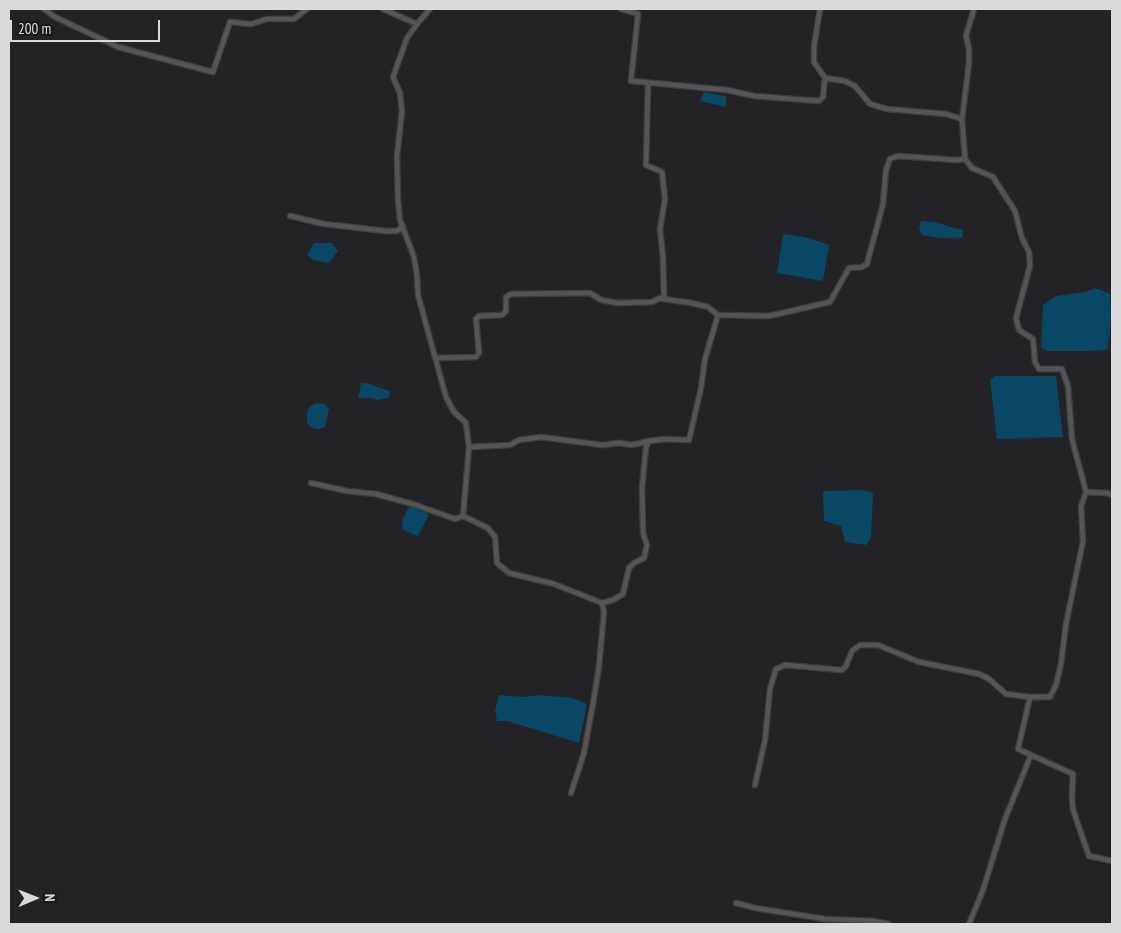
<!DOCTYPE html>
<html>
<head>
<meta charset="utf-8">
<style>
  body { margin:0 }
  #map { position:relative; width:1121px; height:933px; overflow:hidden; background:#232226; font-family:"PT Sans Narrow",sans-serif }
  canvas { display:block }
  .frame { position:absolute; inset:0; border:10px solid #dadadd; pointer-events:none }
  .north { position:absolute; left:10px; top:873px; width:50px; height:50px; -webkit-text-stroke:4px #1a191d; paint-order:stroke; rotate:89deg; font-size:14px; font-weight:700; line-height:20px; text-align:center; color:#dadadd }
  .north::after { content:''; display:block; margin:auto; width:18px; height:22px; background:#dadadd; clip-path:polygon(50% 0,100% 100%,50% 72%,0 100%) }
  .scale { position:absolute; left:10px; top:20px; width:150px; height:22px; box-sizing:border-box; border:2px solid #dadadd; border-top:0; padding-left:6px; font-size:15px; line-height:18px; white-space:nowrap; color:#dadadd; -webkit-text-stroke:4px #1a191d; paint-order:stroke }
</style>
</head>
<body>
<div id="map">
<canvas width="1121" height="933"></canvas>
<div class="frame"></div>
<div class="north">N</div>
<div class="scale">200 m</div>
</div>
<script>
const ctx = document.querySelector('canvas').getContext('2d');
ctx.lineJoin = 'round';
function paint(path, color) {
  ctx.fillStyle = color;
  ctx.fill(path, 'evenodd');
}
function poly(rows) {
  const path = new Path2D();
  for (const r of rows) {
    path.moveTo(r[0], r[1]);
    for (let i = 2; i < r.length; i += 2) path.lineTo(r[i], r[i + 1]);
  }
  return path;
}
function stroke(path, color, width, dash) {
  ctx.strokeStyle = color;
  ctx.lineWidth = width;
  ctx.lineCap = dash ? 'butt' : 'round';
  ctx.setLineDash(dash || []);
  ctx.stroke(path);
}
paint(poly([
  [704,92,726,96,726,107,700,101],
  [921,221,936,222,950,227,963,230,962,238,941,238,922,235,919,229],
  [783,234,805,237,829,245,823,281,777,273],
  [314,243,332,243,338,251,329,263,313,260,307,255],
  [1095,288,1110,294,1111,317,1109,340,1107,350,1090,351,1050,351,1041,348,1043,305,1056,296,1085,292],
  [995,376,1056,376,1063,437,997,439,990,380],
  [361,383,366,383,390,391,390,394,388,398,378,400,371,398,358,398],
  [317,403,325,404,329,409,325,427,319,429,312,428,307,423,307,413,310,406],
  [863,490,873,493,871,538,866,545,845,542,841,526,824,521,823,491],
  [411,506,423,510,429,515,418,536,403,530,402,521,407,510],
  [499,695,523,697,540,695,572,698,587,704,579,743,507,721,497,721,495,711]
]), '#084864');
const street = poly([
  [44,9,55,17,118,47,213,72,230,22,251,24,267,19,294,19,307,9],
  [383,9,417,24,430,9],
  [621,9,638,14,631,81,727,90,754,96,819,101,823,97,825,78,814,62,814,46,820,9],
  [974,9,966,36,969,49,969,63,962,119,965,159,972,168,993,177,1015,211,1022,238,1029,252,1030,266,1016,318,1019,330,1033,339,1035,362,1039,369,1062,369,1068,386,1072,439,1086,492,1081,506,1083,541,1066,624,1061,664,1056,685,1050,697,1030,697,1018,749,1073,774,1072,797,1073,810,1089,856,1112,861],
  [417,24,407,38,393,77,400,93,402,111,397,156,398,200,400,220,414,257,417,275,418,295,446,397,454,412,466,423,469,447,463,516,488,528,495,537,497,563,509,573,554,584,602,603,604,612,599,666,594,698,584,753,571,793],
  [825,78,845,81,855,86,870,104,887,109,946,114,962,119],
  [648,84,646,165,662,172,665,199,660,229,663,257,664,299,692,303,708,307,718,315,769,316,830,302,849,268,862,267,867,264,883,204,886,170,890,159,898,156,957,160,965,159],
  [290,216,324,224,386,231,397,231,403,226],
  [436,358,476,357,479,353,476,319,479,316,502,315,506,311,506,297,511,294,590,293,601,300,617,303,652,302,660,298,664,299],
  [469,447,510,445,519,440,541,437,602,445,619,443,632,445,649,441],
  [311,483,347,491,376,494,413,504,455,519,463,516],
  [1086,492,1107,493,1112,495],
  [602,603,613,600,623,594,629,568,634,563,644,558,647,545,643,533,642,488,646,447,649,441,665,439,689,440,701,388,705,359,718,315],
  [755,785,765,740,770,689,776,669,785,665,842,670,846,666,852,651,860,645,878,645,919,662,979,674,989,679,1006,694,1030,697],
  [736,903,755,908,825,919,874,921,888,924],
  [969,924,983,890,1005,819,1031,755]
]);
stroke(street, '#3d3c40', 7);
stroke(street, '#575553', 4.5);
</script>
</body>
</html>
